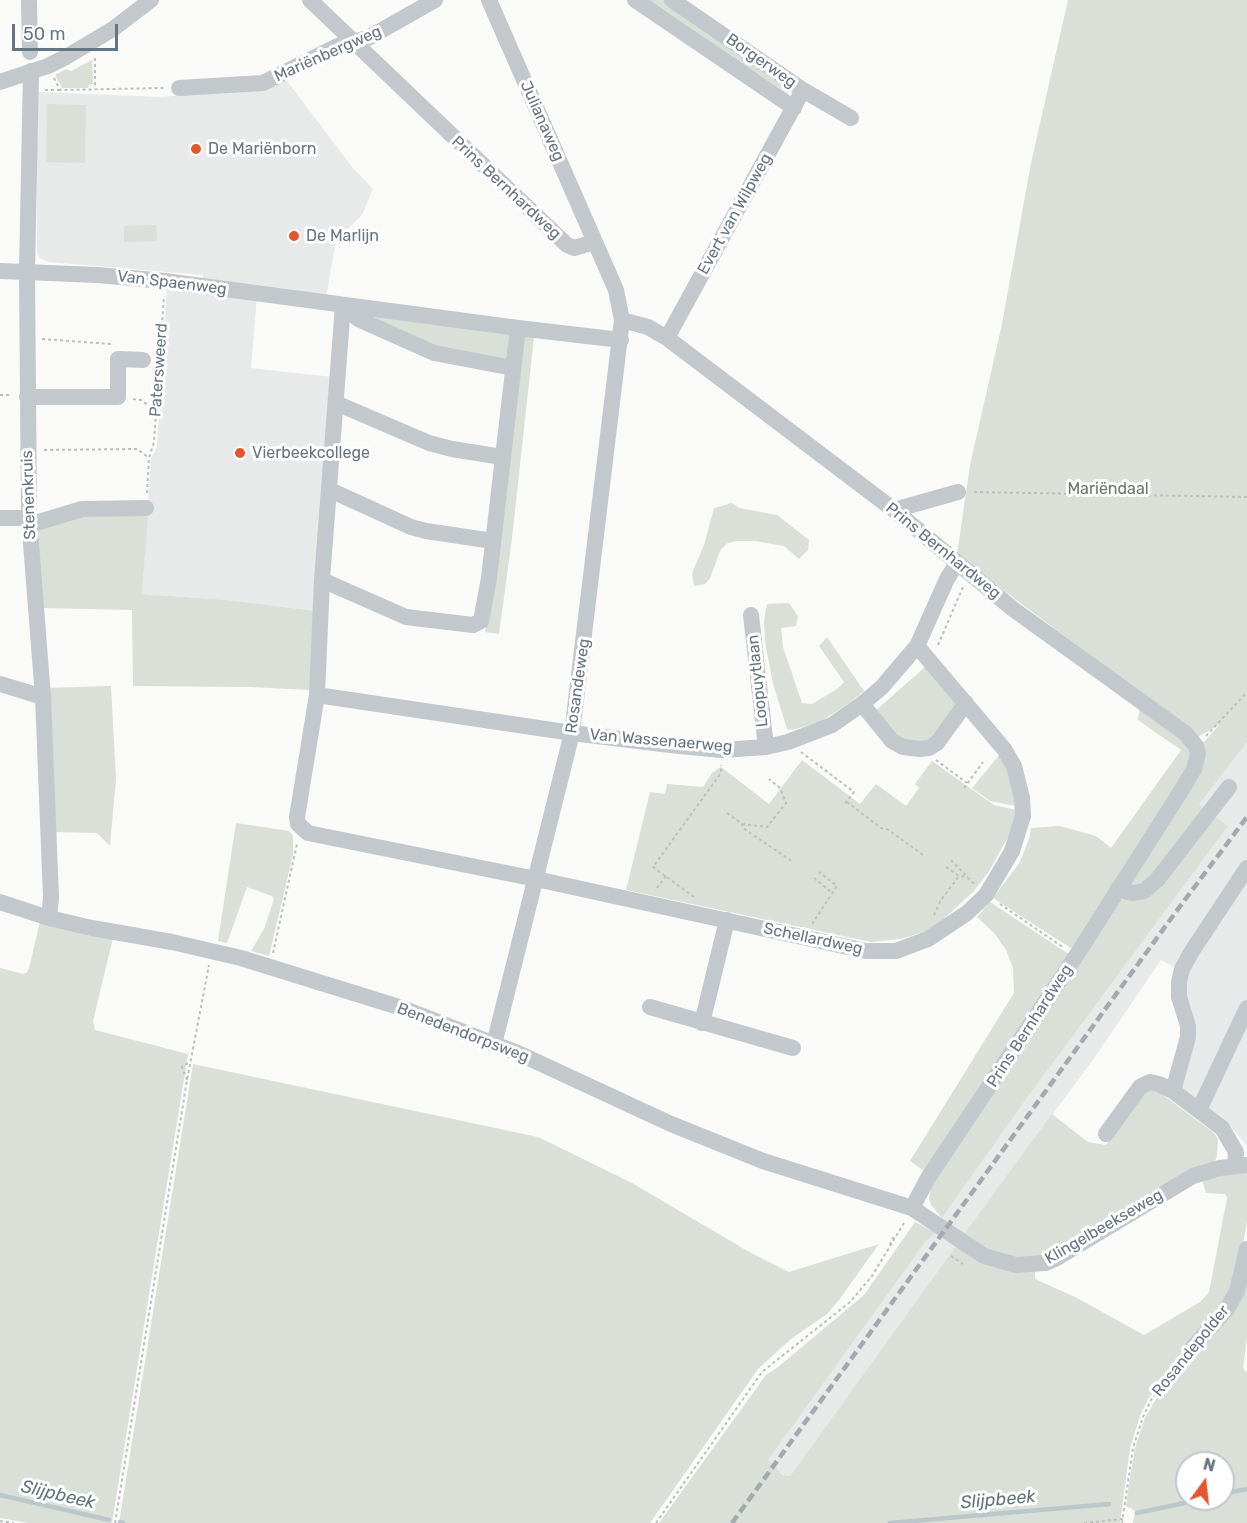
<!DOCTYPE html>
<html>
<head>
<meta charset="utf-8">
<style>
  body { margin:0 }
  #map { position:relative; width:1247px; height:1523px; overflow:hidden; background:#fafaf8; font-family:Rubik,sans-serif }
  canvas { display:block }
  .north { position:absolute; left:1175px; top:1451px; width:60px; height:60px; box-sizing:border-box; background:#fff; border:2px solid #c1c8cd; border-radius:50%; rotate:15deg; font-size:16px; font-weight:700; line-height:24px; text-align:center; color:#657683 }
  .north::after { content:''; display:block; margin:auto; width:21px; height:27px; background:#e4572e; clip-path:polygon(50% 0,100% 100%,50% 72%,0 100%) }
  .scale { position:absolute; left:12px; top:24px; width:106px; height:27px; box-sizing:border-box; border:3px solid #657683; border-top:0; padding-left:8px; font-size:18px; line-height:21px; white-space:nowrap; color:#657683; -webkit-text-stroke:4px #fff; paint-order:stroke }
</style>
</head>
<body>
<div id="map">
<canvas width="1247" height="1523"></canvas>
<div class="north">N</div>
<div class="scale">50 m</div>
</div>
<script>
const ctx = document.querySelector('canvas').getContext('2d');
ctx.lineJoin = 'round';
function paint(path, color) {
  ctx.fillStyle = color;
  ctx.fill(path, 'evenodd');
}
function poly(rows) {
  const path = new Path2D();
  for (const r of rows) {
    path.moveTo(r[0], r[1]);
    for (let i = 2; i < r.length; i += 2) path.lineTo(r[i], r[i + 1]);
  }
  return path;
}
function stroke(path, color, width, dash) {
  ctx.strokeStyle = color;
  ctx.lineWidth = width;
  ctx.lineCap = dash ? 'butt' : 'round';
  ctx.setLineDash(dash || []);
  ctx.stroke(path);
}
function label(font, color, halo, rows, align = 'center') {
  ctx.font = font + ' Rubik,sans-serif';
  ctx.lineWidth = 6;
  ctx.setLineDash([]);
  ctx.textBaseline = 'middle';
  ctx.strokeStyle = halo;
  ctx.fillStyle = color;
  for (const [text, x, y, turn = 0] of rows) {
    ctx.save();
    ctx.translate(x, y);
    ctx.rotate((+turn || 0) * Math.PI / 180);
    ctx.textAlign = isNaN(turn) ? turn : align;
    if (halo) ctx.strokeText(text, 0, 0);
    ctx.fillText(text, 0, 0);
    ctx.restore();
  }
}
paint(poly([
  [285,78,352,167,373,189,362,215,336,241,326,297,203,283,203,275,48,262,40,258,37,253,37,94,39,92,163,97,208,92],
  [167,284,257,296,251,368,333,377,316,611,227,600,142,594,151,459,157,447],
  [1247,742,1247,1146,1224,1119,1171,1080,1184,1034,1177,968,1161,960,1095,1057,964,1234,942,1218,1027,1098,1228,826,1198,804],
  [936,1233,956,1246,790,1476,784,1475,767,1461,926,1241]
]), '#e8e9e9');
paint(poly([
  [644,0,665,0,788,86,789,91,787,93],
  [1068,0,1247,0,1247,742,1199,804,1206,810,1142,887,1125,887,1202,744,1220,724,1198,737,957,555,970,465,1002,324,1031,163],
  [92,60,93,84,89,85,88,88,62,88,55,75,66,69,71,71],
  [47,104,86,105,85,163,46,162],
  [156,225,157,241,124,242,124,226],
  [372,315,511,333,507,359,458,356,371,321],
  [525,335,534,337,512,538,499,634,485,632],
  [732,503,739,508,777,515,809,540,808,550,799,559,784,546,755,541,737,541,728,543,721,549,710,578,705,584,694,586,692,573,704,545,714,508],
  [82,514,148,514,142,594,227,600,316,611,311,690,249,687,133,686,132,610,41,608,36,529],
  [789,603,798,616,796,626,781,628,783,647,802,703,812,704,837,689,844,682,819,646,827,637,864,691,851,702,820,722,792,730,787,729,773,684,765,642,764,621,767,604],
  [925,667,957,704,927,743,905,744,874,712],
  [111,686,116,779,110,846,97,833,55,832,46,688],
  [1140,705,1181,735,1191,754,1189,768,1074,950,993,898,1020,862,1029,839,1031,828,1060,826,1096,836,1111,848,1181,750,1138,720],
  [1001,753,1011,777,1016,806,990,801,972,788],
  [802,760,860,804,876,784,906,806,919,788,915,784,932,761,994,805,1016,810,1014,826,988,873,973,892,938,924,927,931,901,939,871,942,626,890,650,792,665,794,667,784,703,787,712,773,721,767,769,804],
  [1212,814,1228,826,1027,1098,942,1218,931,1205,929,1198,932,1183,1118,900,1135,898],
  [236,823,289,831,293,836,293,855,269,956,251,951,264,929,274,899,272,896,247,887,227,943,218,941],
  [990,902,1070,955,924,1171,910,1161,1014,993,1013,968,1006,950,995,934,977,917],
  [40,921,113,938,93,1021,95,1030,188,1054,112,1523,29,1523,0,1518,0,968,23,974,26,973,29,969],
  [193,1064,538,1137,632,1183,751,1253,789,1272,879,1244,839,1300,827,1314,791,1339,758,1369,650,1523,119,1523],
  [1154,1090,1159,1092,1214,1133,1218,1139,1217,1156,1215,1161,1054,1253,1041,1258,1016,1259,983,1250,964,1234,1052,1114,1088,1142,1106,1145,1141,1096,1146,1092],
  [1247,1173,1247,1222,1234,1291,1191,1345,1170,1368,1148,1399,1140,1416,1130,1448,1120,1523,659,1523,766,1375,778,1367,864,1295,915,1222,936,1233,926,1241,768,1460,783,1475,790,1476,956,1246,1035,1272,1035,1279,1077,1298,1144,1335,1200,1302,1209,1292,1227,1198,1225,1194,1206,1193,1202,1180,1225,1174],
  [1247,1264,1247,1337,1243,1368,1247,1373,1247,1523,1133,1523,1135,1511,1126,1506,1129,1483,1135,1448,1145,1418,1164,1385,1190,1352],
  [1187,1463,1223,1463,1223,1499,1187,1499]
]), '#dadfd7');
stroke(poly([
  [1223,1494,1247,1489],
  [0,1495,109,1520],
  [1137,1513,1203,1499],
  [120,1522,123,1523],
  [890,1523,1109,1504]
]), '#bbc7cb', 4.5);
stroke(poly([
  [95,58,95,88],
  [54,78,60,90,164,88],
  [45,90,60,90],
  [42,339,111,344],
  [0,395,12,395],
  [133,399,141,400,156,411],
  [44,450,137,449,149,458],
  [974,492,1247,497],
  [147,493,149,458,154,442,164,296],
  [938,645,963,587],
  [1206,736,1247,692],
  [801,752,854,792,845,803],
  [936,760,967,783],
  [964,788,983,762],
  [847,802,881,828,887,829,923,855],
  [727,813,742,824,743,828,793,862],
  [742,824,767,827,786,803,780,788,769,779],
  [951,860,974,884],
  [946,867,959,876,968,877],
  [814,878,831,892],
  [657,888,666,876],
  [694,897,653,867,721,773,721,765],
  [1000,904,1064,948],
  [934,915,941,900,959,876],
  [812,924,837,886,819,872],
  [273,953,297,844],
  [187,1080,182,1067,191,1061],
  [890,1245,892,1239,896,1235],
  [951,1256,963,1264],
  [0,1521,14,1523],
  [115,1523,187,1080,209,965],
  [656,1523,762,1372,850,1302,872,1276,904,1223],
  [1084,1523,1123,1519],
  [1122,1523,1133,1448,1143,1417,1151,1400,1183,1358]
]), '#bbbfc2', 2, [3, 3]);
stroke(poly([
  [29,0,30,52],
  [310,0,567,245,574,248,595,242],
  [489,0,616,290,622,320,572,733,494,1044],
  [635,0,794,108],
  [672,0,803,90,851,118],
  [31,71,27,271,29,518,43,697,51,898,49,918],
  [0,82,48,66,66,57,113,29,151,0],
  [179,88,263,83,340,45,368,38,435,0],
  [0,271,98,275,165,281,518,328,621,340],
  [343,305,322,580,317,695,297,817,298,824,308,833,536,879,866,951,896,951,928,939,967,913,986,895,1012,851,1023,816,1022,798,1014,766,1004,749,917,646],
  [343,305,358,319,434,353,513,368],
  [622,320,648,327,667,338,894,510,1013,609,1185,733,1196,746,1198,754,1194,769,1181,791,1076,956,928,1178,912,1208],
  [667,338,803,90],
  [27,397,118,397,118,359,143,360],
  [336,403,429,443,452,449,502,457],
  [330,490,411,527,426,531,493,541],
  [894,510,958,492],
  [0,518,29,518],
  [29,525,82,509,146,508],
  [322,580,406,617,473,625,481,621,489,578,518,328],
  [751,615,766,747],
  [0,684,43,697],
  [317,695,572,733,679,746,722,750,766,747,788,742,832,725,862,704,882,687,917,646,947,579,957,563],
  [862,704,892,741,903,747,920,749,929,748,937,743,966,703],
  [1117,890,1134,893,1144,891,1157,880,1229,787],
  [0,902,49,918,92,928,172,942,241,958,402,1008,520,1054,671,1124,763,1161,912,1208,984,1256,1016,1265,1045,1263,1057,1258,1193,1176,1220,1168,1247,1165],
  [650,1007,793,1048],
  [702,1023,727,920],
  [1173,1091,1188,1037,1188,1026,1179,997,1179,982,1182,969,1192,951,1247,868],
  [1199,1110,1247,1008],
  [1106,1134,1140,1087,1150,1082,1159,1084,1173,1091,1222,1128,1236,1152,1235,1166],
  [1193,1347,1227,1309,1237,1291,1247,1249]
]), '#c3c8cc', 16);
stroke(poly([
  [732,1523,1178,909,1247,817]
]), '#a2aab0', 4.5, [9, 4.5]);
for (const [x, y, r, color] of [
  [196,149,6,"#e4572e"],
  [294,236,6,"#e4572e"],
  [240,453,6,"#e4572e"]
]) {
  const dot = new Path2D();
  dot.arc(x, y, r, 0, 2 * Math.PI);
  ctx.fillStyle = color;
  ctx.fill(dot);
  stroke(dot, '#fff', 2);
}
label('16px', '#657683', '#fff', [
  ["Mariënbergweg",328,54,-24],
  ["Borgerweg",761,61,35],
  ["Julianaweg",542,121,66],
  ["Prins Bernhardweg",506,188,43],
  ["Evert van Wilpweg",735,214,-61],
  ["Van Spaenweg",172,283,7],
  ["Patersweerd",159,370,-86],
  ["Stenenkruis",29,495,-92],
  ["Prins Bernhardweg",943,551,39],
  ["Loopuytlaan",758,681,-96],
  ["Rosandeweg",578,686,-82],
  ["Van Wassenaerweg",661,741,5],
  ["Schellardweg",813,939,12],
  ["Prins Bernhardweg",1030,1026,-57],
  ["Benedendorpsweg",463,1033,21],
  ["Klingelbeekseweg",1104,1227,-30],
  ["Rosandepolder",1191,1351,-51]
]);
label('16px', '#657683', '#fff', [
  ["De Mariënborn",208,149],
  ["De Marlijn",306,236],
  ["Vierbeekcollege",252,453]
], 'left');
label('16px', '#687a64', '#fff', [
  ["Mariëndaal",1108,489]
]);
label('italic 18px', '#60757c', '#fff', [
  ["Slijpbeek",58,1495,13],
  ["Slijpbeek",998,1500,-5]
]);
</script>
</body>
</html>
